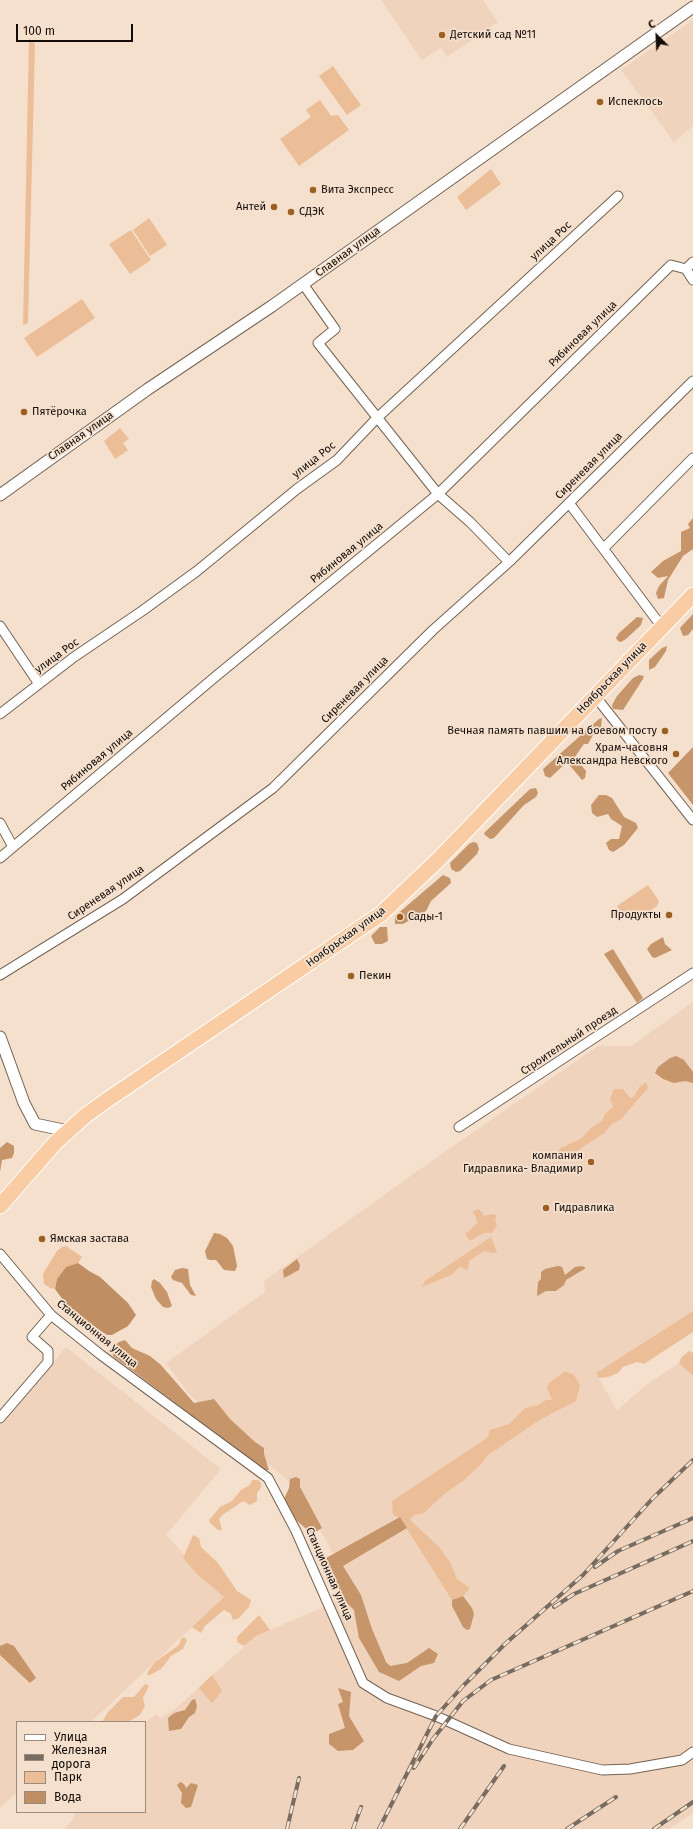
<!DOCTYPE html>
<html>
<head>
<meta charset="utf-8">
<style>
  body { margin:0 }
  #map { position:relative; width:693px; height:1829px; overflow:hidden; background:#f5e0ce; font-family:"Fira Sans",sans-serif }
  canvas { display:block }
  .legend { position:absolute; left:16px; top:1721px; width:130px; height:92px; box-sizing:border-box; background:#f5e0ce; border:1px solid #9b8b7e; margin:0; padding:5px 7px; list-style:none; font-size:12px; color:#130c07 }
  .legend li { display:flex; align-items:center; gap:8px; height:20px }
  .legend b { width:20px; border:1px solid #9b8b7e }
  .north { position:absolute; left:637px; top:16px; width:40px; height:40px; -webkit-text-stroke:3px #f5e0ce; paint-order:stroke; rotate:336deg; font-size:11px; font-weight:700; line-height:16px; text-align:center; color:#130c07 }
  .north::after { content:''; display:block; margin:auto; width:14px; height:18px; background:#130c07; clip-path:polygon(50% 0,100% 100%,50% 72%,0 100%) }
  .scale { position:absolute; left:16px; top:24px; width:117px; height:18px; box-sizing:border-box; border:2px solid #130c07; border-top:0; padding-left:5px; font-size:12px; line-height:14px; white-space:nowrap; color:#130c07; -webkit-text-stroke:3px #f5e0ce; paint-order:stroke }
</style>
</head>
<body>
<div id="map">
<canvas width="693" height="1829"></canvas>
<ul class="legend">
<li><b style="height:5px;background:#fff"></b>Улица</li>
<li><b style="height:5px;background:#786b60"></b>Железная дорога</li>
<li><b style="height:11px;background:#ebbe97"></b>Парк</li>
<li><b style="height:11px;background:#bf8e63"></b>Вода</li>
</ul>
<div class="north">С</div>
<div class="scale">100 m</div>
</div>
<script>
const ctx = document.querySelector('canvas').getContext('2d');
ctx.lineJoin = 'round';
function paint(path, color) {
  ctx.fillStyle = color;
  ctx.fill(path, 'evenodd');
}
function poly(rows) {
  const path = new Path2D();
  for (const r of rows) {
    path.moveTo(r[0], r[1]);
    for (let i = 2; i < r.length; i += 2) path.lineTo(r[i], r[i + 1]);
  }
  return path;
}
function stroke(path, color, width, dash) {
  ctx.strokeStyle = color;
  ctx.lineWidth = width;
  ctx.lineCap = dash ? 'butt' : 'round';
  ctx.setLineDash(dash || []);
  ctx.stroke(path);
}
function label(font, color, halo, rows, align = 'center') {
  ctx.font = font + ' "Fira Sans",sans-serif';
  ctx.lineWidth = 3.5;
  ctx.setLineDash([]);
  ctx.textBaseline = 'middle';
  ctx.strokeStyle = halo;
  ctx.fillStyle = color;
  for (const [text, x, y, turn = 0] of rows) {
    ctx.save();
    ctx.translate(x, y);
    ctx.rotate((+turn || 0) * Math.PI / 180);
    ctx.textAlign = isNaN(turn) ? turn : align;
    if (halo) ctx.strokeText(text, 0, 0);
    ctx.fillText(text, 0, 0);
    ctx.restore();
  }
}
paint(poly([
  [381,0,483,0,498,22,447,57,441,48,422,60],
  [693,20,693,126,674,142,621,70],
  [693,1002,693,1311,596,1373,617,1410,650,1382,679,1363,693,1376,693,1813,669,1829,64,1829,73,1819,76,1812,145,1812,145,1723,156,1714,160,1718,174,1710,256,1636,349,1596,330,1548,298,1490,189,1394,166,1363,265,1292,264,1281,430,1162,598,1046,631,1046],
  [66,1347,221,1469,166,1535,224,1597,91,1722,17,1722,17,1792,0,1808,0,1424]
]), '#efd3bd');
paint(poly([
  [29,38,35,44,28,323,23,325],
  [333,66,361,105,347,115,319,76],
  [320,100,331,116,338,115,349,130,299,166,280,139,311,117,306,110],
  [491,169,501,184,466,210,457,197],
  [149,218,167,245,150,256,133,230],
  [131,230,151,260,130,274,109,244],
  [82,299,95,318,37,357,24,338],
  [120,428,129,439,123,443,128,450,115,459,104,441],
  [648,885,659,901,657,906,643,916,623,915,617,906],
  [646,1082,648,1088,621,1119,612,1124,604,1133,563,1160,558,1157,557,1154,561,1148,582,1138,592,1127,602,1121,605,1114,613,1107,610,1099,614,1089,623,1089,630,1098,634,1097,640,1086],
  [479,1209,484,1216,492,1214,497,1215,495,1221,497,1225,492,1233,484,1233,470,1241,465,1234,478,1223,473,1211],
  [491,1237,497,1252,493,1253,484,1251,469,1261,468,1270,459,1267,453,1274,422,1287,425,1281],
  [66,1246,82,1257,78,1263,66,1267,57,1279,55,1289,50,1288,44,1284,43,1274,57,1251,62,1247],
  [693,1311,693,1332,644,1364,637,1362,623,1367,618,1373,608,1377,599,1378,596,1373],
  [689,1351,693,1353,693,1376,679,1363,681,1358],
  [565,1371,574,1375,580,1385,576,1401,541,1419,488,1455,481,1464,463,1481,443,1495,424,1513,414,1515,410,1520,439,1547,450,1562,457,1579,470,1588,463,1596,452,1600,400,1518,393,1515,392,1501,487,1438,490,1430,509,1424,525,1408,538,1405,546,1400,552,1400,547,1388,548,1384],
  [252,1480,258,1480,261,1483,261,1488,257,1493,257,1501,250,1505,243,1501,221,1516,219,1519,222,1530,218,1530,210,1523,209,1520,220,1507,232,1501,241,1490,250,1485],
  [193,1535,199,1538,201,1547,218,1563,237,1591,251,1600,249,1607,239,1618,233,1620,231,1614,224,1610,205,1626,201,1633,192,1627,224,1597,197,1574,183,1558],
  [259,1615,270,1630,256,1636,244,1646,237,1642,237,1637],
  [184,1637,187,1640,183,1649,171,1656,161,1669,148,1676,147,1673,155,1662,179,1645,181,1639],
  [212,1675,222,1691,212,1703,199,1688],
  [145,1684,149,1686,143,1698,145,1706,140,1715,128,1722,102,1722,108,1712,123,1697,134,1697]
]), '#ebbe97');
paint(poly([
  [693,518,693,549,683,556,668,580,664,598,658,599,656,593,659,586,668,576,658,578,651,572,663,561,681,551,681,532,690,528,688,524],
  [693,614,693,629,688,635,683,636,680,628],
  [637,617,643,618,641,625,626,639,621,642,618,641,616,638,619,633],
  [667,646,666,651,655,667,649,670,649,660,662,648],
  [639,675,644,676,643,679,623,710,613,709,612,705,617,696,633,678],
  [602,718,601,727,593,735,588,744,584,744,581,748,575,757,586,771,585,778,582,780,567,762,550,778,545,776,543,769,599,719],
  [693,747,693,805,668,773],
  [536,788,538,793,536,797,524,805,494,838,490,839,485,835,484,833,530,789],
  [599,795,606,795,612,798,624,817,636,823,638,828,624,845,613,852,609,850,606,843,611,839,619,839,622,826,611,819,608,814,597,817,592,813,591,805],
  [473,842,477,843,479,849,477,854,460,871,456,872,451,869,450,863,469,844],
  [443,875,450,878,451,883,431,901,426,911,403,924,395,924,395,916],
  [380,927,387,927,388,941,382,944,375,944,371,936],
  [663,937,665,944,672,950,655,958,652,957,647,949,651,944],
  [613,949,643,998,637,1003,604,954],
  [676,1056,684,1060,693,1072,693,1083,685,1081,674,1083,663,1079,655,1073,658,1067,670,1058],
  [7,1142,14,1146,14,1153,12,1158,2,1160,0,1172,0,1148],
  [214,1233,220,1234,227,1238,233,1246,237,1266,235,1271,224,1270,216,1260,210,1260,207,1259,205,1251],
  [297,1259,300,1265,299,1270,284,1278,283,1270],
  [558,1266,562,1267,565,1275,575,1267,582,1266,586,1268,566,1280,564,1285,556,1291,546,1291,537,1296,538,1282,541,1279,541,1272,545,1269],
  [182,1268,188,1269,190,1285,196,1296,191,1295,182,1283,173,1280,171,1277,175,1270],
  [154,1279,160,1283,167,1292,172,1306,168,1308,163,1307,156,1299,151,1287,152,1281],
  [125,1340,132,1348,150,1356,161,1365,194,1403,214,1399,230,1419,255,1442,264,1448,264,1454,269,1470,264,1470,113,1356,114,1346,119,1342],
  [296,1477,300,1479,300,1487,322,1528,312,1534,296,1520,284,1499,289,1488,290,1479],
  [400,1517,407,1528,343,1566,361,1595,372,1629,386,1662,390,1666,407,1663,429,1648,438,1654,434,1663,421,1666,399,1681,379,1672,359,1638,354,1610,343,1599,326,1558],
  [463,1596,472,1608,474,1614,470,1629,467,1630,463,1627,452,1606,452,1600],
  [7,1643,14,1646,36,1678,30,1683,0,1655,0,1646],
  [338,1688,351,1692,349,1716,364,1741,353,1750,338,1751,329,1744,329,1734,345,1728,338,1704,343,1702],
  [195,1699,197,1706,195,1713,189,1717,181,1729,169,1731,168,1718,174,1713,185,1710,192,1700],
  [180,1782,184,1784,186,1788,191,1783,198,1785,191,1807,186,1808,181,1803,182,1793,177,1785]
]), '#c6956a');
paint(poly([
  [78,1263,89,1271,100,1277,128,1303,136,1315,128,1326,112,1335,107,1335,72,1312,66,1304,55,1289,57,1279,66,1267]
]), '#bf8e63');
const minor = poly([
  [686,269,693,280],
  [686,269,693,262],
  [303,284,335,329,318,343,438,494,470,522,509,562],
  [569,503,662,627],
  [604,548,693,458],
  [0,626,39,684],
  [595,696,693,820],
  [0,714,74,657,142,611,197,571,297,489,337,460,377,418,618,196],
  [0,823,13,847],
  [0,858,215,677,438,494,671,265,686,269],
  [0,975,123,899,273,788,433,630,509,562,693,381],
  [459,1127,693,973],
  [0,1254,51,1315,101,1355,268,1478,296,1531,363,1683,387,1698,436,1716,509,1749,602,1770,630,1769,682,1760,693,1752],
  [0,1418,48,1362,48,1351,32,1337,51,1315]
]);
const tertiary = poly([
  [0,495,148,389,272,306,693,7],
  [0,1037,24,1103,35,1124,68,1131]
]);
const trunk = poly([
  [0,1206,55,1143,86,1115,110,1098,381,914,439,859,693,595]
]);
stroke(minor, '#746253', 11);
stroke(tertiary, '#746253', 13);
stroke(trunk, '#fff', 17);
stroke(minor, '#fff', 9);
stroke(tertiary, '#fff', 11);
stroke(trunk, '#facca4', 15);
const rail = poly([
  [595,1567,618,1551,693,1518],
  [554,1607,574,1594,693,1541],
  [414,1768,433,1739,463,1701,491,1680,693,1591],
  [287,1829,299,1778],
  [353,1829,361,1807],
  [379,1829,436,1716,463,1686,505,1644,583,1575,653,1498,693,1460],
  [460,1829,504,1766],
  [567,1829,616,1797],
  [654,1829,693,1802]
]);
stroke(rail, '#786b60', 4);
stroke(rail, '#f5e0ce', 2.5, [8]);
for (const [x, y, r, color] of [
  [442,35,4,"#9c6023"],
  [600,102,4,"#9c6023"],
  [313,190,4,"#9c6023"],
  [274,207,4,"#9c6023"],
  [291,212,4,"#9c6023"],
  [24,412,4,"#9c6023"],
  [665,731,4,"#9c6023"],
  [676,754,4,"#9c6023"],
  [669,915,4,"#9c6023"],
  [400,917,4,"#9c6023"],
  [351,976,4,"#9c6023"],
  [591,1162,4,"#9c6023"],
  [546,1208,4,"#9c6023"],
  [42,1239,4,"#9c6023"]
]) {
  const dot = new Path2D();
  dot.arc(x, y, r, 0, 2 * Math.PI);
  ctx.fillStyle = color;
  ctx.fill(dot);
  stroke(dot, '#f5e0ce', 1.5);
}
label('11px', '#130c07', '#f5e0ce', [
  ["Детский сад №11",450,35],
  ["Испеклось",608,102],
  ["Вита Экспресс",321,190],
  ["Антей",266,207,"right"],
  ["СДЭК",299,212],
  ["Пятёрочка",32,412],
  ["Вечная память павшим на боевом посту",657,731,"right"],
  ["Храм-часовня",668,748,"right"],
  ["Александра Невского",668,761,"right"],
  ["Продукты",661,915,"right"],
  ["Сады-1",408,917],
  ["Пекин",359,976],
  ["компания",583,1156,"right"],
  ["Гидравлика- Владимир",583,1169,"right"],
  ["Гидравлика",554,1208],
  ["Ямская застава",50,1239]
], 'left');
label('11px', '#130c07', '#f5e0ce', [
  ["улица Рос",551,241,-43],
  ["Славная улица",348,252,-36],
  ["Рябиновая улица",583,334,-44],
  ["Славная улица",81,436,-35],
  ["улица Рос",314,460,-38],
  ["Сиреневая улица",589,466,-45],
  ["Рябиновая улица",347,553,-39],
  ["улица Рос",57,656,-36],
  ["Ноябрьская улица",612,678,-46],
  ["Сиреневая улица",355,690,-45],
  ["Рябиновая улица",97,760,-40],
  ["Сиреневая улица",106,893,-34],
  ["Ноябрьская улица",346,937,-36],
  ["Строительный проезд",569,1041,-34],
  ["Станционная улица",97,1334,39],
  ["Станционная улица",329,1574,66]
]);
</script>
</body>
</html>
